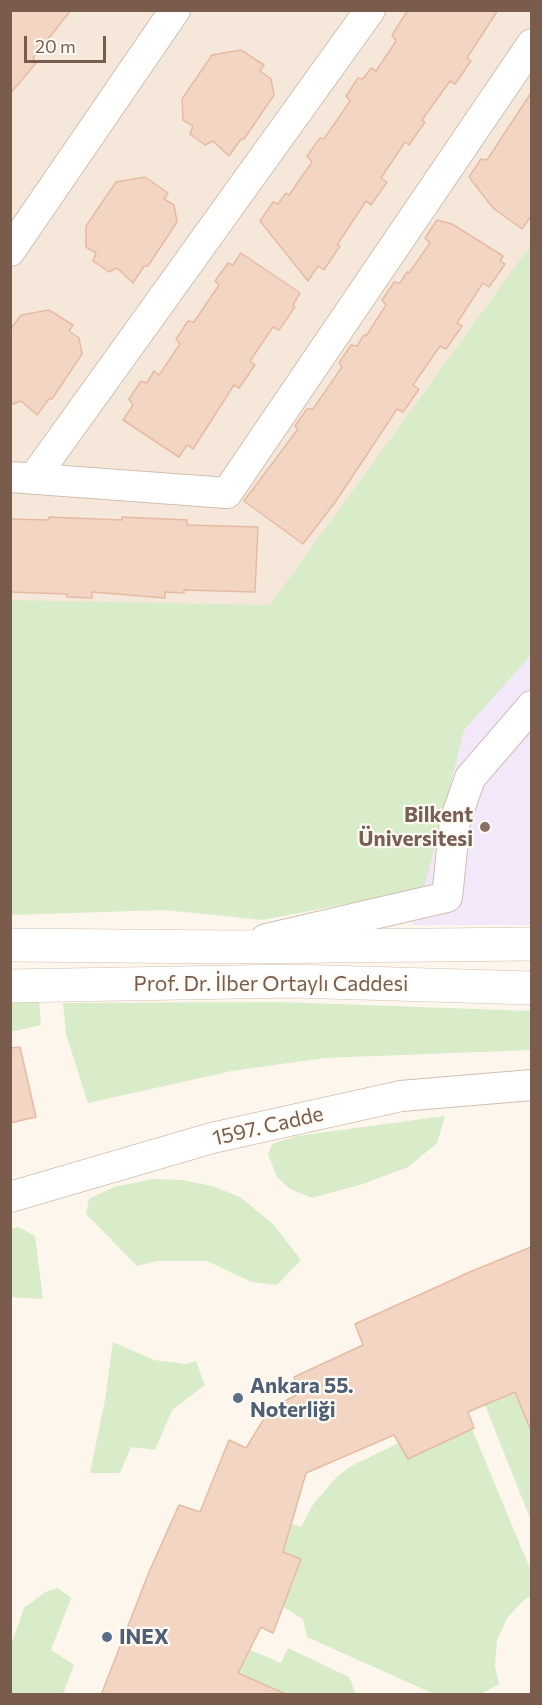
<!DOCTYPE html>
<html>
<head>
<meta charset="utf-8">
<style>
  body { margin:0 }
  #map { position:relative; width:542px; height:1705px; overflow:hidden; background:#fdf6ec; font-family:Commissioner,sans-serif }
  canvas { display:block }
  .frame { position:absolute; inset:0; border:12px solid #7a5c4d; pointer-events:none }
  .scale { position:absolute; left:24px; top:36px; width:82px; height:27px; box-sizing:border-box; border:3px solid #7a5c4d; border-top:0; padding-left:8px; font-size:18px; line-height:21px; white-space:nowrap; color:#7a5c4d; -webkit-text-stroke:4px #fffaf3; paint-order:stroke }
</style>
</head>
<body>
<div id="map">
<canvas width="542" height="1705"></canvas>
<div class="frame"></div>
<div class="scale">20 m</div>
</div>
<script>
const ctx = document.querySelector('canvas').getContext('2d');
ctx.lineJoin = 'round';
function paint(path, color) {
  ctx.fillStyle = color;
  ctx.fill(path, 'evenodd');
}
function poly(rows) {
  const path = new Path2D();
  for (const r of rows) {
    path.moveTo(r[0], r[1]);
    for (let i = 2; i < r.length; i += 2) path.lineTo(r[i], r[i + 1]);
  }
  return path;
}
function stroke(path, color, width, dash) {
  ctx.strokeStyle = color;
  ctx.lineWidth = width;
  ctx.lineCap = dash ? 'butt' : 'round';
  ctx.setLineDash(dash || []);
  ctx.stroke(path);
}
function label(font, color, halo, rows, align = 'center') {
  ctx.font = font + ' Commissioner,sans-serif';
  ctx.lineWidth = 4.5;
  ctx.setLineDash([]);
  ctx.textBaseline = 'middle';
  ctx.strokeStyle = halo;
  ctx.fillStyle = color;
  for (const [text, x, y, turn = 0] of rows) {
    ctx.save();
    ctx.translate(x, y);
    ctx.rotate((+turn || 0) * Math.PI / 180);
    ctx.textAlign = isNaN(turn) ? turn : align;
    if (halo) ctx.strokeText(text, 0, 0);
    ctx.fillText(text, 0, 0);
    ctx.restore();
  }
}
paint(poly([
  [10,11,531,11,531,307,11,915]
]), '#f5e8da');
paint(poly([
  [531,586,531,925,412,925,464,730]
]), '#f3e8fa');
paint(poly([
  [531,245,531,655,464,730,424,889,263,920,164,910,11,915,10,600,270,605],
  [39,1001,41,1025,11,1032,11,1003],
  [280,1002,531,1011,531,1050,324,1058,232,1071,88,1103,66,1034,63,1003],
  [445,1116,437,1143,408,1167,363,1184,312,1198,290,1189,277,1177,268,1155,272,1144,297,1136],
  [153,1179,182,1180,212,1186,240,1197,273,1224,301,1260,277,1285,252,1282,207,1261,157,1261,137,1266,86,1214,89,1199,114,1187],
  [18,1227,35,1236,43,1299,11,1297,11,1229],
  [113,1342,154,1360,186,1364,196,1361,205,1385,172,1410,155,1450,131,1447,120,1473,90,1473,105,1400],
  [515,1392,521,1407,531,1403,531,1521,485,1405],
  [472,1429,531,1571,531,1596,524,1600,507,1618,497,1641,495,1666,499,1684,481,1694,434,1694,307,1637,303,1619,283,1607,301,1559,271,1547,290,1523,301,1527,314,1503,336,1478,351,1466,399,1443,408,1458],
  [58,1588,71,1598,51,1650,74,1665,63,1694,11,1694,11,1645,24,1608,45,1592],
  [288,1648,349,1677,356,1694,249,1694,255,1680,238,1673,250,1650,281,1663]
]), '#d8ecc9');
const building = poly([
  [10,10,71,10,33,58,36,63,10,94,10,10],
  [408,10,498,10,467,58,471,61,455,84,450,81,422,120,425,122,409,145,405,142,381,178,387,182,371,205,366,201,337,245,340,246,324,270,318,266,308,281,260,221,273,202,278,204,286,193,289,195,312,162,307,156,320,138,324,139,350,101,346,96,358,78,363,79,371,68,376,71,396,41,392,35,408,10],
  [241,50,264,65,260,71,271,79,274,95,244,139,241,139,229,156,213,141,205,145,190,134,193,126,183,120,182,99,212,55,241,50],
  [531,93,531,216,522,229,493,208,469,177,481,159,487,160,531,93],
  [145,177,168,193,164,199,174,205,177,222,148,266,144,266,133,283,117,268,109,272,93,261,96,253,86,247,86,226,116,182,145,177],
  [437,220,452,224,503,256,500,261,505,264,489,287,483,283,457,323,462,326,446,349,440,346,413,385,419,389,403,412,397,409,336,501,303,544,244,501,298,429,295,426,307,409,313,409,342,367,339,363,351,345,357,346,364,335,366,336,386,305,382,300,394,282,400,283,407,272,409,273,430,243,425,238,437,220],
  [241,253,300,293,293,305,295,307,279,330,273,327,250,361,255,365,239,388,234,385,193,449,187,445,179,457,123,420,133,405,129,399,141,381,147,383,154,371,159,375,180,344,176,339,188,321,194,322,219,285,215,281,228,263,233,265,241,253],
  [49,310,73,325,69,331,79,338,82,354,52,399,49,399,37,415,21,401,10,405,10,330,21,315,49,310],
  [49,517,122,520,122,517,187,520,187,525,258,527,255,592,184,590,184,593,165,592,165,598,92,592,92,598,67,597,67,594,10,592,10,519,49,520,49,517],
  [20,1047,36,1117,10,1123,10,1048,20,1047],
  [531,1247,531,1431,515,1392,468,1412,474,1428,408,1459,394,1435,306,1473,283,1552,301,1559,273,1633,261,1627,238,1673,288,1695,101,1695,149,1572,179,1505,200,1512,229,1440,246,1448,270,1409,300,1393,294,1377,363,1345,355,1324,472,1271,531,1247]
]);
paint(building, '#f3d5c3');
stroke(building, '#e6bba3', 1.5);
const minor = poly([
  [10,251,175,10],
  [10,477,227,493,532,44],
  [33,479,370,10],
  [266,939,447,897,455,821,470,778,532,706],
  [10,1197,212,1138,401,1096,532,1085]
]);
const tertiary = poly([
  [10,945,233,947,532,944],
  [10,986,292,981,532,988]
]);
stroke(minor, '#d1beb0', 32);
stroke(tertiary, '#d1beb0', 34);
stroke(minor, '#fff', 30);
stroke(tertiary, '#fff', 33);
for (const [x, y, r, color] of [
  [485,827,6,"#8d6e63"],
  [238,1398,6,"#5c6f8a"],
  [107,1637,6,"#5c6f8a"]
]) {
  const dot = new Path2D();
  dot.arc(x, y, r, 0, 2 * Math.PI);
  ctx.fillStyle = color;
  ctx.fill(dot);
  stroke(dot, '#fffaf3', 2);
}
label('bold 21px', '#785e54', '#fffaf3', [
  ["Bilkent",473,815],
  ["Üniversitesi",473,839]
], 'right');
label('21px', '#7a5c4d', '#fffaf3', [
  ["Prof. Dr. İlber Ortaylı Caddesi",271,984],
  ["1597. Cadde",268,1126,-13]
]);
label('bold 21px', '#4e5e75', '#fffaf3', [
  ["Ankara 55.",250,1386],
  ["Noterliği",250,1410],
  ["INEX",119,1637]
], 'left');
</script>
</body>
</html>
